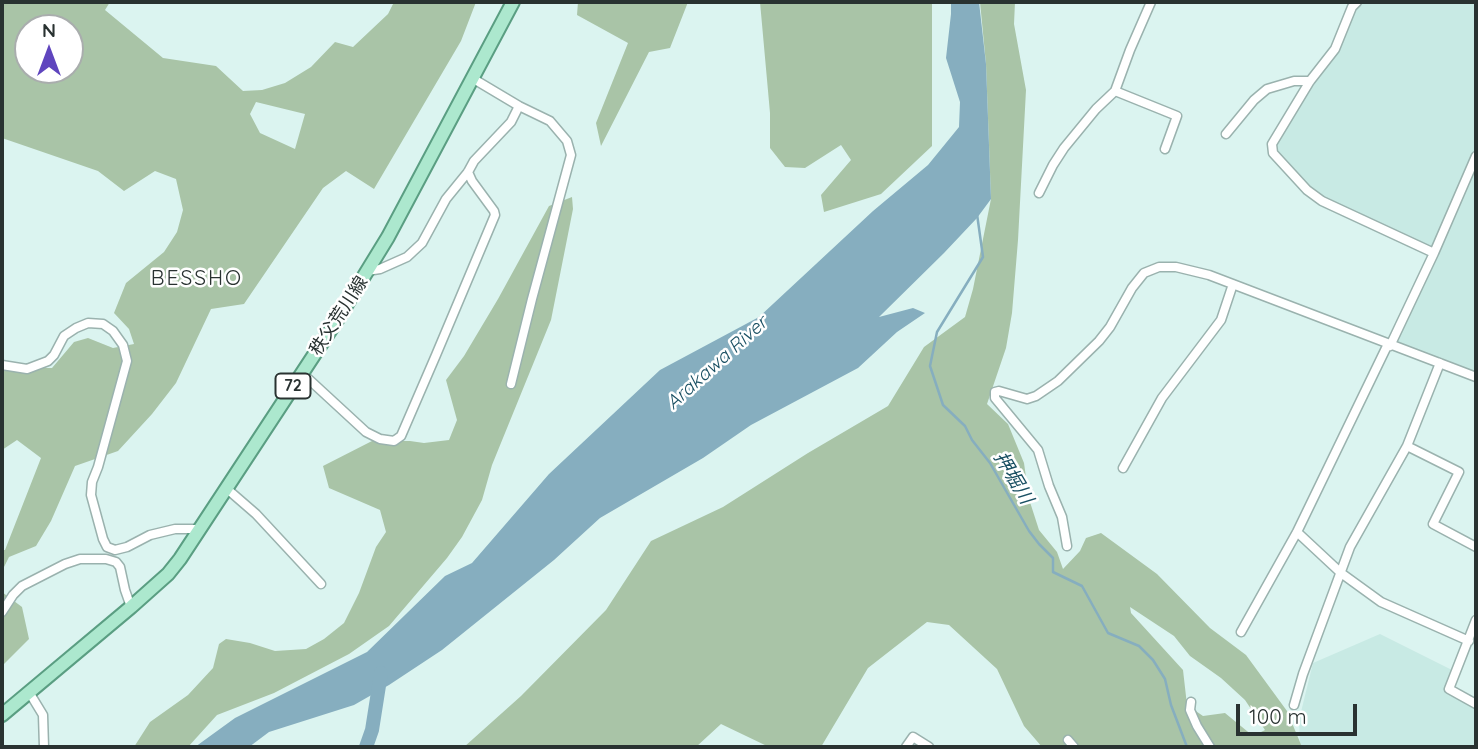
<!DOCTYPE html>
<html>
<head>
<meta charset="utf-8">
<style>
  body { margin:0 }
  #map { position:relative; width:1478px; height:749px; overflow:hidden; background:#dbf4f0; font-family:Quicksand,sans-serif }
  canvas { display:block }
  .frame { position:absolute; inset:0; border:4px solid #293231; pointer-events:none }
  .north { position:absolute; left:14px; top:14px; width:70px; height:70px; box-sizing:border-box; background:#fff; border:2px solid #a9adad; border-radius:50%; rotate:0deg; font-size:19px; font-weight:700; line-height:28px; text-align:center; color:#293231 }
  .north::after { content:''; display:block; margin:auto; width:24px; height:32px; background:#5f45be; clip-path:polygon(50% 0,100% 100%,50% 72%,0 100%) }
  .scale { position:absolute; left:1236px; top:704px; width:121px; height:32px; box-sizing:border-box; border:4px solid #293231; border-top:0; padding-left:9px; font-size:21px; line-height:24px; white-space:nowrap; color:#293231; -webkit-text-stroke:5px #fff; paint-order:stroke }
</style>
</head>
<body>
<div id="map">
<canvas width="1478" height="749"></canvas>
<div class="frame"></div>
<div class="north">N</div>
<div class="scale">100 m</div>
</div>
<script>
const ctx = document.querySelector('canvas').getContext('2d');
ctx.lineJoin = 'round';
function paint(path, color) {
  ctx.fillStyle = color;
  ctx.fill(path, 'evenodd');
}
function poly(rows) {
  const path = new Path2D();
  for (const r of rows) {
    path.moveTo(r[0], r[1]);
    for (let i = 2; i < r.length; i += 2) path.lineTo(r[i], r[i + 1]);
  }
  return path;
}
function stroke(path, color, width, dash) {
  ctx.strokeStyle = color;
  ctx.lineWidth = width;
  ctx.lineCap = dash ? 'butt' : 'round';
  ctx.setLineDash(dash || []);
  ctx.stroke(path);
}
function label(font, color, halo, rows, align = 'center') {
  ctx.font = font + ' Quicksand,"Noto Sans JP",sans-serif';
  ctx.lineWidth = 5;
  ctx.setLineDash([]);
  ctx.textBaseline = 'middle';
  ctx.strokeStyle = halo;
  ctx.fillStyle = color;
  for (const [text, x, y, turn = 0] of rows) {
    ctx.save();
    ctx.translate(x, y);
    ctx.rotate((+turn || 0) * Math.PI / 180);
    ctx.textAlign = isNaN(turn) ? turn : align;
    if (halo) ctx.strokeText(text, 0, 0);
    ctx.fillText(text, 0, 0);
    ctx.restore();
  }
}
paint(poly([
  [1357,2,1476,2,1476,378,1390,346,1432,253,1322,201,1273,153,1272,144,1335,49],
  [1380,634,1456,672,1449,689,1476,704,1476,747,1302,747,1300,743,1299,720,1313,663]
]), '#c8eae4');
paint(poly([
  [2,2,110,2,105,10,163,58,216,66,243,91,262,90,285,83,311,67,335,42,353,47,388,14,394,2,476,2,461,41,374,189,346,171,323,188,244,304,211,309,176,383,152,414,118,451,75,466,51,521,36,546,9,557,2,571,2,550,5,550,41,458,17,440,2,450,2,365,12,368,52,368,74,342,88,338,113,348,134,344,129,329,114,313,126,283,164,252,177,232,183,210,176,179,155,171,124,191,98,171,2,138],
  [28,28,70,28,70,70,28,70],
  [256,102,305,114,295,149,260,133,250,114],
  [578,2,688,2,670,48,649,52,601,146,596,123,628,43,577,15],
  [760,2,932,2,932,146,881,194,824,212,821,195,851,160,841,145,805,168,785,167,770,148,770,113],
  [980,2,1015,2,1014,24,1026,90,1018,240,1012,313,1006,348,987,404,1008,424,1024,463,1029,499,1039,530,1057,552,1063,569,1080,551,1086,538,1101,533,1157,574,1210,628,1246,655,1287,711,1302,747,1042,747,1024,726,997,669,949,625,927,622,868,668,821,747,769,747,721,724,696,747,464,747,521,696,606,610,651,541,723,507,808,453,888,406,924,347,965,317,973,289,991,199,986,64],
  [1130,607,1174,636,1190,656,1221,678,1245,700,1265,730,1253,736,1225,713,1203,716,1187,705,1183,670,1131,613],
  [572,197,573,209,551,320,492,465,482,500,462,537,447,558,389,626,349,654,274,693,217,715,188,747,134,747,150,722,188,695,213,668,219,644,226,639,250,643,275,651,306,649,324,639,344,623,359,593,376,547,386,532,380,510,329,488,323,466,372,441,410,441,424,443,449,440,457,420,446,380,464,356,498,299,549,206],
  [2,592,22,607,29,639,2,666]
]), '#a9c4a7');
paint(poly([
  [951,2,979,2,986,64,991,199,977,218,944,253,879,317,913,308,925,313,897,332,858,368,751,425,703,458,600,518,554,560,442,650,389,685,354,705,269,732,249,747,195,747,235,718,367,652,445,576,472,563,549,474,660,370,759,317,873,211,928,165,959,127,960,102,946,58,951,14]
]), '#86aebf');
stroke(poly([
  [977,214,983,257,937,332,930,366,943,405,965,426,972,440,990,463,1029,531,1039,544,1053,558,1053,572,1082,586,1108,633,1139,646,1153,660,1165,679,1171,705,1187,747]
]), '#86aebf', 2.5);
stroke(poly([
  [366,747,372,730,381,673]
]), '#86aebf', 14);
const street = poly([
  [1357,2,1352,7,1335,49,1310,81,1272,144,1273,153,1307,190,1322,201,1434,253],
  [472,78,519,106,550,121,567,141,571,155,532,299,511,384],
  [1115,91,1177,116,1165,149],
  [1226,134,1254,100,1267,89,1294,81,1310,81],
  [1039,193,1053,165,1064,148,1096,109,1115,91,1130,50,1151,2],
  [367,271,380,269,407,257,422,243,446,199,468,172,474,161,511,122,519,106],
  [1390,346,1434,253,1476,156],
  [2,365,27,369,48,361,54,355,64,336,76,328,88,323,103,324,113,331,123,345,127,361,98,467,92,482,91,495,103,539,107,547,115,550,127,547,150,535,175,529,200,529],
  [302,373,366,432,380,439,394,441,401,436,436,355,495,215,494,211,472,181,468,172],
  [1407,446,1459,472,1433,524,1476,547],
  [1123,468,1162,398,1221,320,1233,284],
  [226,488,256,514,321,584],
  [1297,532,1341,573,1381,602,1469,641],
  [1067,546,1062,517,1049,486,1038,450,995,398,995,392,999,391,1027,399,1036,396,1058,381,1099,341,1110,327,1132,288,1144,273,1159,267,1176,267,1209,275,1476,377],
  [2,612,13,595,22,586,65,564,80,559,106,559,116,562,120,567,125,590,131,607],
  [1476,620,1449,689,1476,704],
  [1241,632,1297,532,1388,344],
  [29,692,43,715,44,747],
  [1191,702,1190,710,1197,726,1210,747],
  [1294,705,1303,674,1350,547,1407,446,1440,363],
  [1068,740,1074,747],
  [906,747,913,737,929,747]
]);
const primary = poly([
  [2,715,131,607,168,574,180,559,339,317,388,237,513,2]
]);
stroke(street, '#9ab2ae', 11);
stroke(primary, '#5a9e82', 16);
stroke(street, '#fff', 8);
stroke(primary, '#ace8ce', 12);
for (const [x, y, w] of [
  [293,386,35]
]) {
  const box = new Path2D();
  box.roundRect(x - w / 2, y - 12.5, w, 25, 5);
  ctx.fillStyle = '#fff';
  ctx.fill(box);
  stroke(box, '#293231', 2);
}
label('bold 16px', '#293231', null, [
  ["72",293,386]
]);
label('18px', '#293231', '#fff', [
  ["秩父荒川線",339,316,-57]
]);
label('italic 19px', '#1a5063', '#fff', [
  ["Arakawa River",717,363,-42],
  ["押堀川",1013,478,59]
]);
ctx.letterSpacing = '2px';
label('21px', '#293231', '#fff', [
  ["BESSHO",197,279]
]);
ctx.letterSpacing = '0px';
</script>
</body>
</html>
